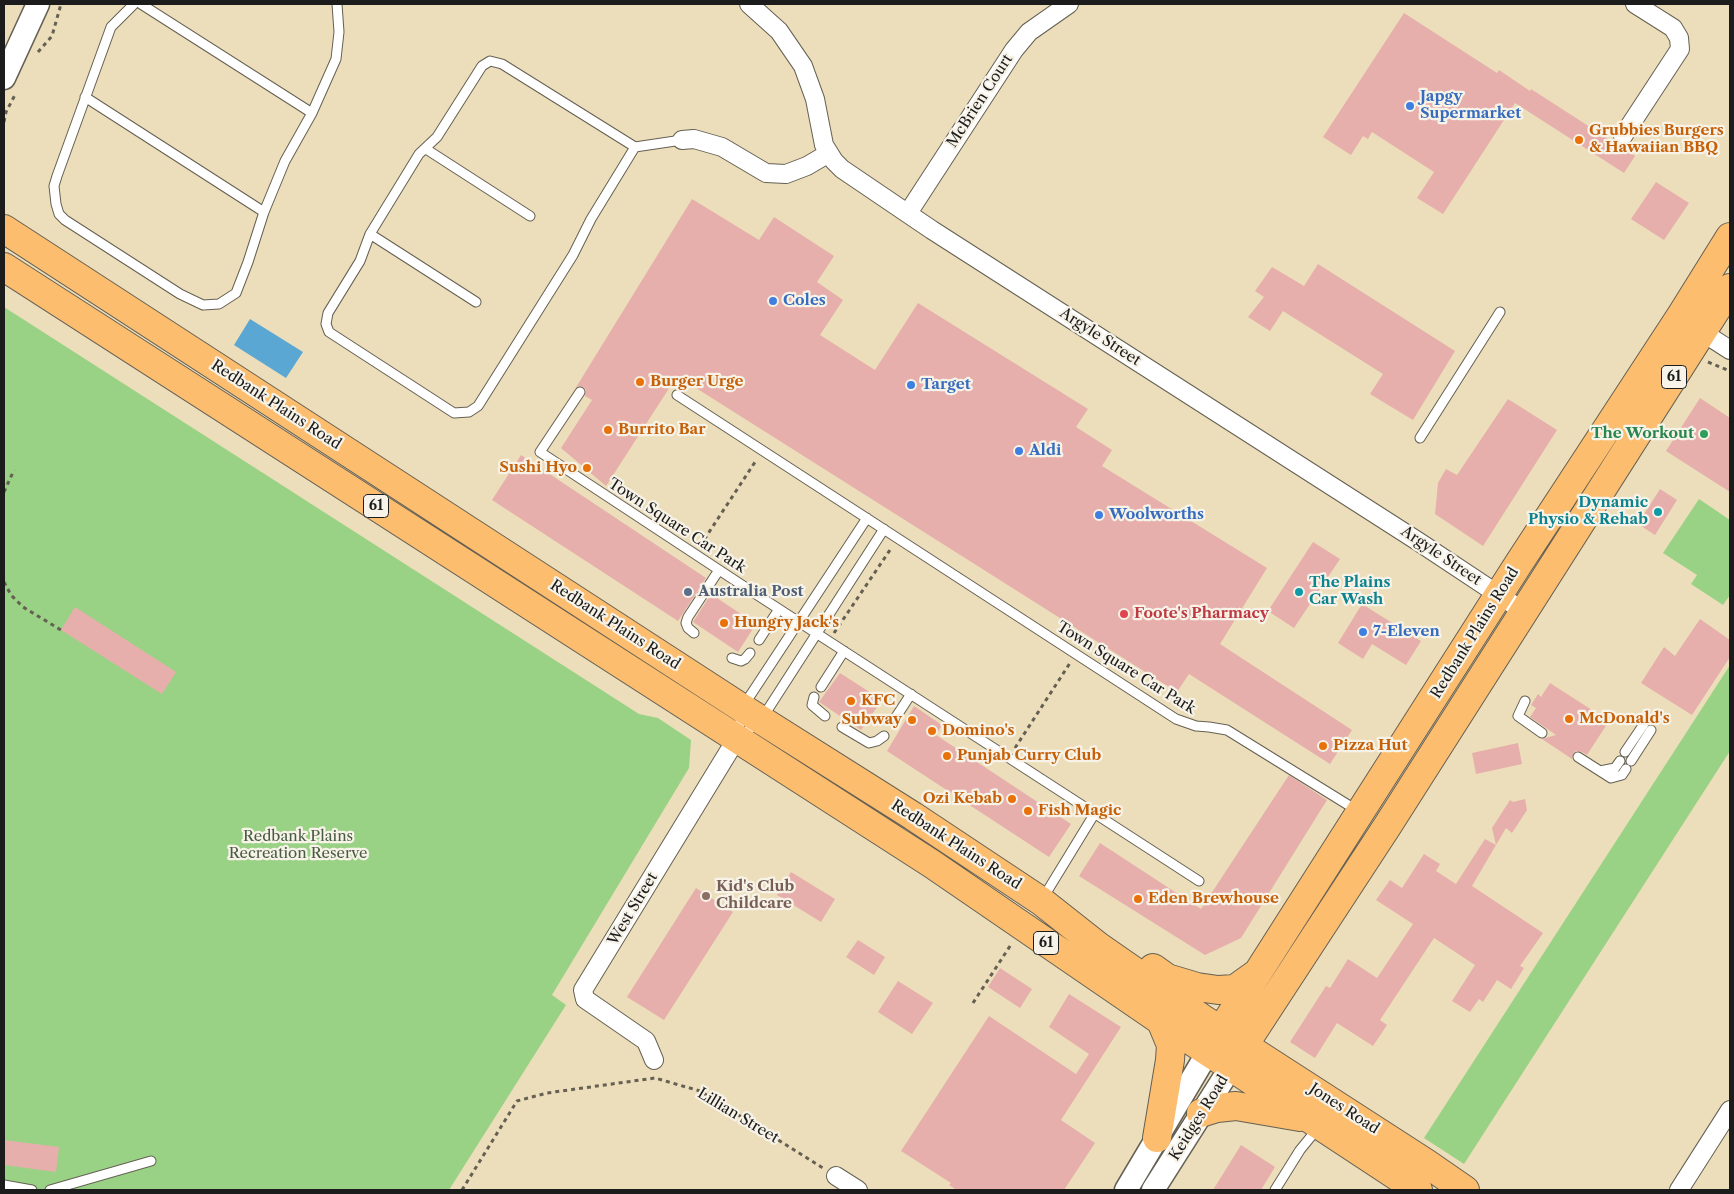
<!DOCTYPE html>
<html>
<head>
<meta charset="utf-8">
<style>
  body { margin:0 }
  #map { position:relative; width:1734px; height:1194px; overflow:hidden; background:#ecdeba; font-family:"Libre Caslon Text",serif }
  canvas { display:block }
  .frame { position:absolute; inset:0; border:5px solid #1c1c1c; pointer-events:none }
</style>
</head>
<body>
<div id="map">
<canvas width="1734" height="1194"></canvas>
<div class="frame"></div>
</div>
<script>
const ctx = document.querySelector('canvas').getContext('2d');
ctx.lineJoin = 'round';
function paint(path, color) {
  ctx.fillStyle = color;
  ctx.fill(path, 'evenodd');
}
function poly(rows) {
  const path = new Path2D();
  for (const r of rows) {
    path.moveTo(r[0], r[1]);
    for (let i = 2; i < r.length; i += 2) path.lineTo(r[i], r[i + 1]);
  }
  return path;
}
function stroke(path, color, width, dash) {
  ctx.strokeStyle = color;
  ctx.lineWidth = width;
  ctx.lineCap = dash ? 'butt' : 'round';
  ctx.setLineDash(dash || []);
  ctx.stroke(path);
}
function label(font, color, halo, rows, align = 'center') {
  ctx.font = font + ' "Libre Caslon Text",serif';
  ctx.lineWidth = 4.5;
  ctx.setLineDash([]);
  ctx.textBaseline = 'middle';
  ctx.strokeStyle = halo;
  ctx.fillStyle = color;
  for (const [text, x, y, turn = 0] of rows) {
    ctx.save();
    ctx.translate(x, y);
    ctx.rotate((+turn || 0) * Math.PI / 180);
    ctx.textAlign = isNaN(turn) ? turn : align;
    if (halo) ctx.strokeText(text, 0, 0);
    ctx.fillText(text, 0, 0);
    ctx.restore();
  }
}
paint(poly([
  [4,307,639,714,658,718,691,740,689,768,552,995,566,1005,449,1190,4,1190],
  [1699,499,1730,520,1730,595,1723,605,1691,584,1697,575,1663,553],
  [1730,665,1730,751,1464,1164,1424,1138]
]), '#9ad285');
paint(poly([
  [250,319,303,352,286,378,234,345]
]), '#5ba7d4');
paint(poly([
  [1404,13,1497,73,1499,70,1530,91,1531,89,1635,156,1624,173,1515,103,1443,214,1417,198,1434,172,1372,132,1368,139,1363,136,1351,155,1323,137],
  [1656,182,1689,203,1664,240,1631,219],
  [692,199,759,240,774,217,834,256,817,282,843,300,820,335,875,370,918,303,1088,409,1076,427,1112,450,1102,466,1267,568,1220,644,1352,730,1330,764,1189,674,1177,692,677,376,606,486,561,448,592,400,585,396,586,390,583,387,578,386,575,389],
  [1318,264,1455,351,1413,420,1370,394,1383,374,1283,311,1270,331,1248,317,1264,297,1255,291,1272,267,1304,286],
  [1700,398,1730,418,1730,492,1666,451],
  [1508,399,1557,430,1483,546,1435,514,1438,483,1446,469,1457,475],
  [521,455,706,578,678,621,492,500],
  [1660,489,1677,500,1655,535,1638,524],
  [1313,542,1340,559,1294,628,1268,611],
  [711,594,756,624,738,652,693,622],
  [1362,604,1421,641,1406,665,1372,644,1363,659,1338,643],
  [75,607,176,672,162,694,61,630],
  [1700,619,1730,640,1730,657,1692,715,1641,683,1664,647,1675,656],
  [840,673,882,700,861,730,819,702],
  [1550,683,1609,721,1587,755,1582,752,1576,751,1573,754,1572,759,1542,739,1556,735,1530,717,1536,708,1531,705,1538,694,1541,697],
  [914,706,942,725,936,735,1071,824,1049,857,887,751],
  [1518,743,1522,764,1476,774,1472,753],
  [1289,775,1327,800,1241,938,1205,955,1079,876,1100,843,1201,909],
  [1525,799,1527,810,1512,833,1506,828,1496,845,1492,828,1510,800,1513,802],
  [1485,839,1496,845,1472,886,1543,933,1520,966,1524,968,1511,989,1497,980,1483,1002,1479,999,1470,1012,1452,1001,1475,965,1434,938,1380,1020,1387,1025,1373,1046,1337,1023,1315,1058,1290,1042,1326,986,1330,988,1348,959,1377,978,1413,924,1376,900,1390,880,1402,888,1424,854,1440,864,1436,871,1456,884],
  [791,872,835,899,821,922,777,895],
  [696,888,733,912,664,1020,627,997],
  [858,940,885,957,874,975,846,957],
  [1000,968,1032,989,1020,1008,988,987],
  [898,981,933,1003,912,1034,878,1012],
  [1069,994,1121,1027,1061,1120,1095,1143,1064,1190,957,1190,949,1185,951,1183,901,1151,989,1016,1076,1074,1089,1054,1049,1027],
  [4,1140,59,1147,56,1172,4,1165],
  [1241,1145,1275,1167,1261,1190,1213,1190]
]), '#e6afab');
const service = poly([
  [134,4,111,27,57,176,54,186,56,204,59,214,65,220,180,294,203,305,219,304,236,293,248,262,264,212,285,161,312,113,336,59,339,32,337,4],
  [141,4,312,113],
  [85,97,264,212],
  [635,147,502,64,490,61,482,66,437,137,419,154,370,234,360,261,328,313,326,324,329,332,454,413,469,412,478,406,573,255,591,219,635,147,682,140],
  [426,149,530,216],
  [370,234,476,302],
  [580,392,540,452,748,589,1199,881],
  [677,395,1176,719,1196,726,1209,727,1227,730,1358,811],
  [1420,438,1500,312],
  [694,633,688,628,686,623,688,617,719,570],
  [759,640,779,609],
  [732,658,741,661,745,659,750,653],
  [821,687,844,651],
  [814,697,812,705,825,716],
  [1525,701,1518,716,1542,733],
  [894,720,911,694],
  [842,727,869,743,877,741,884,736],
  [738,735,742,708,867,518],
  [739,737,761,720,884,529],
  [1625,752,1644,724],
  [1578,757,1600,771,1615,768,1620,761],
  [1631,761,1651,730],
  [1600,771,1611,778,1622,775,1626,769],
  [1043,898,1095,813],
  [4,1185,32,1190],
  [50,1190,151,1161],
  [1275,1190,1300,1150,1318,1128]
]);
const minor = poly([
  [749,4,779,31,803,66,815,99,824,145,834,161,842,169,932,230,1419,542,1523,611],
  [1623,136,1680,49,1679,38,1673,28,1635,4],
  [682,140,694,139,722,147,766,173,786,174,807,166,829,153],
  [908,213,1014,50,1029,32,1069,4],
  [1702,332,1730,350],
  [654,1060,646,1041,585,999,583,990,737,738],
  [836,1176,858,1190],
  [1679,1190,1730,1110]
]);
const tertiary = poly([
  [4,78,38,4],
  [1126,1190,1208,1052],
  [1153,1190,1231,1067]
]);
const primary = poly([
  [4,229,742,708,913,816,1041,901,1098,946,1203,1019,1426,1163,1465,1190],
  [4,267,932,864,1161,1021,1418,1190],
  [1153,968,1167,978,1197,987,1218,990,1235,989,1256,974],
  [1211,1046,1519,563,1682,314,1730,237],
  [1235,1059,1388,825,1730,288],
  [1201,1113,1217,1108,1236,1106,1300,1117],
  [1157,1138,1170,1060,1171,1045,1161,1021]
]);
stroke(service, '#656053', 11);
stroke(minor, '#656053', 20);
stroke(tertiary, '#656053', 25);
stroke(primary, '#656053', 30);
stroke(poly([
  [38,52,52,36,61,4],
  [4,122,6,112,16,93],
  [1708,362,1730,371],
  [4,492,14,470],
  [700,546,757,459],
  [4,582,11,595,23,607,61,630],
  [834,633,892,547],
  [1015,748,1070,663],
  [973,1003,1012,943],
  [462,1190,517,1101,547,1093,655,1078,700,1091,823,1168]
]), '#656053', 3, [4, 4]);
stroke(service, '#fff', 9);
stroke(minor, '#fff', 18);
stroke(tertiary, '#fff', 22);
stroke(primary, '#fcbd6f', 28);
for (const [x, y, r, color] of [
  [1410,106,5,"#3f7fe0"],
  [1579,140,5,"#e8710a"],
  [773,301,5,"#3f7fe0"],
  [640,382,5,"#e8710a"],
  [911,385,5,"#3f7fe0"],
  [608,430,5,"#e8710a"],
  [1704,434,5,"#2e9e5b"],
  [1019,451,5,"#3f7fe0"],
  [587,468,5,"#e8710a"],
  [1658,512,5,"#0f9aa8"],
  [1099,515,5,"#3f7fe0"],
  [688,592,5,"#5c6f8a"],
  [1299,592,5,"#0f9aa8"],
  [1124,614,5,"#e0444e"],
  [724,623,5,"#e8710a"],
  [1363,632,5,"#3f7fe0"],
  [851,701,5,"#e8710a"],
  [1569,719,5,"#e8710a"],
  [912,720,5,"#e8710a"],
  [932,731,5,"#e8710a"],
  [1323,746,5,"#e8710a"],
  [947,756,5,"#e8710a"],
  [1012,799,5,"#e8710a"],
  [1028,811,5,"#e8710a"],
  [706,896,5,"#8d6e63"],
  [1138,899,5,"#e8710a"]
]) {
  const dot = new Path2D();
  dot.arc(x, y, r, 0, 2 * Math.PI);
  ctx.fillStyle = color;
  ctx.fill(dot);
  stroke(dot, '#f7f3e8', 2);
}
for (const [x, y, w] of [
  [1674,377,25],
  [376,506,25],
  [1046,943,25]
]) {
  const box = new Path2D();
  box.roundRect(x - w / 2, y - 11.5, w, 23, 4);
  ctx.fillStyle = '#f7f3e8';
  ctx.fill(box);
  stroke(box, '#1c1c1c', 1);
}
label('bold 14px', '#1c1c1c', null, [
  ["61",1674,377],
  ["61",376,506],
  ["61",1046,943]
]);
label('bold 15px', '#366cbe', '#f7f3e8', [
  ["Japgy",1420,97],
  ["Supermarket",1420,114],
  ["Coles",783,301],
  ["Target",921,385],
  ["Aldi",1029,451],
  ["Woolworths",1109,515],
  ["7-Eleven",1373,632]
], 'left');
label('15px', '#1c1c1c', '#f7f3e8', [
  ["McBrien Court",980,101,-57],
  ["Argyle Street",1100,337,33],
  ["Redbank Plains Road",276,405,33],
  ["Town Square Car Park",677,526,33],
  ["Argyle Street",1441,556,34],
  ["Redbank Plains Road",615,625,33],
  ["Redbank Plains Road",1475,633,-58],
  ["Town Square Car Park",1126,668,32],
  ["Redbank Plains Road",956,845,33],
  ["West Street",633,909,-59],
  ["Jones Road",1344,1109,33],
  ["Lillian Street",738,1116,31],
  ["Keidges Road",1199,1118,-58]
]);
label('bold 15px', '#c56008', '#f7f3e8', [
  ["Grubbies Burgers",1589,131],
  ["& Hawaiian BBQ",1589,148],
  ["Burger Urge",650,382],
  ["Burrito Bar",618,430],
  ["Sushi Hyo",577,468,"right"],
  ["Hungry Jack's",734,623],
  ["KFC",861,701],
  ["McDonald's",1579,719],
  ["Subway",902,720,"right"],
  ["Domino's",942,731],
  ["Pizza Hut",1333,746],
  ["Punjab Curry Club",957,756],
  ["Ozi Kebab",1002,799,"right"],
  ["Fish Magic",1038,811],
  ["Eden Brewhouse",1148,899]
], 'left');
label('bold 15px', '#27864d', '#f7f3e8', [
  ["The Workout",1694,434]
], 'right');
label('bold 15px', '#0d838f', '#f7f3e8', [
  ["Dynamic",1648,503],
  ["Physio & Rehab",1648,520],
  ["The Plains",1309,583,"left"],
  ["Car Wash",1309,600,"left"]
], 'right');
label('bold 15px', '#4e5e75', '#f7f3e8', [
  ["Australia Post",698,592]
], 'left');
label('bold 15px', '#be3a42', '#f7f3e8', [
  ["Foote's Pharmacy",1134,614]
], 'left');
label('15px', '#485c41', '#f7f3e8', [
  ["Redbank Plains",298,837],
  ["Recreation Reserve",298,854]
]);
label('bold 15px', '#785e54', '#f7f3e8', [
  ["Kid's Club",716,887],
  ["Childcare",716,904]
], 'left');
</script>
</body>
</html>
